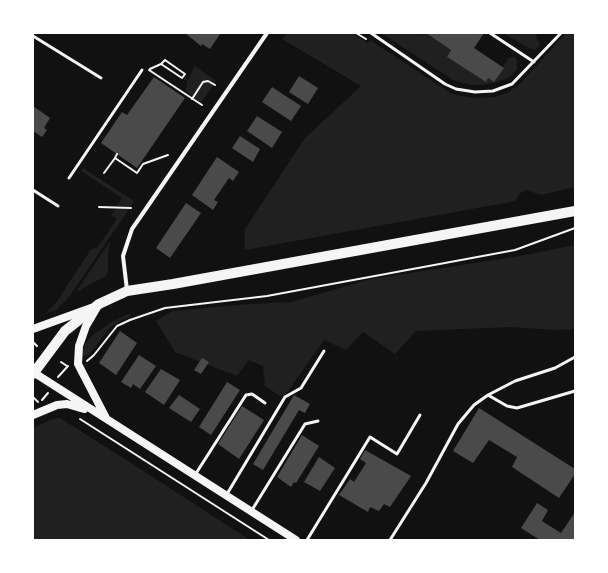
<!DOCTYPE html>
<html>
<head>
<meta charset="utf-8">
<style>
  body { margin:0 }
  #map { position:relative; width:608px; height:573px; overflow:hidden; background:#111; font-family:"DM Sans",sans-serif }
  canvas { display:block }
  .frame { position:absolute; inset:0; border:34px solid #fff; pointer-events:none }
</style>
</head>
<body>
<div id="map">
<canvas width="608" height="573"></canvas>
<div class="frame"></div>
</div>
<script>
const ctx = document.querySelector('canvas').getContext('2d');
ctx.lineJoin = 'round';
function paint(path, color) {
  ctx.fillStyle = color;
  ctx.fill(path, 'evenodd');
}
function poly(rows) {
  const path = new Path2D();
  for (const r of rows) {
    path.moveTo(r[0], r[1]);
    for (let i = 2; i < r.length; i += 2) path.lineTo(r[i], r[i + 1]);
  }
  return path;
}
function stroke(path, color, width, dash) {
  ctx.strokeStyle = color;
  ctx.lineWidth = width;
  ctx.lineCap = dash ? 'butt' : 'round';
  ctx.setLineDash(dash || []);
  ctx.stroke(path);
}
paint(poly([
  [287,33,352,33,368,43,370,40,452,94,473,98,495,97,507,93,521,83,566,33,575,33,575,187,541,195,526,190,519,194,516,201,245,250,245,229,305,138,361,86,282,39],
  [381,33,418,33,421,35,426,33,451,50,447,57,486,82,488,78,494,82,509,58,514,57,517,60,517,69,510,77,497,82,483,85,471,85,453,80],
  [502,33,538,33,536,35,540,46,536,49,531,49],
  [195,66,216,81,201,103,186,91,187,82],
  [83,168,134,201,131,207,117,206,122,198,81,171],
  [116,209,129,209,69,297,56,310,45,314,56,303,91,249,97,248,117,219,111,215],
  [110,241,108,254,108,272,106,276,76,292],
  [575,245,575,329,554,330,511,327,416,331,395,354,363,332,346,350,324,340,283,398,265,386,263,366,249,360,237,376,175,352,156,321,173,311,250,304,291,302,371,279,520,256],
  [128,314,132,315,110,327,89,355,81,357,85,344,93,335,110,323],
  [60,418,131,463,250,540,33,540,33,428,52,419]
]), '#202020');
paint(poly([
  [185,33,219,33,220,34,210,49,202,44,201,46],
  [426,33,484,33,474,48,504,68,494,82,488,78,486,82,447,57,451,50],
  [299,76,318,88,308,104,289,92],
  [154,77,185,98,137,168,101,143,122,112,127,115],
  [272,87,301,106,291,121,262,102],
  [33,106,50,118,44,128,47,130,42,137,33,131],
  [257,116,282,132,272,148,247,131],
  [240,136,260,149,253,162,232,148],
  [217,157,239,172,233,181,229,178,214,200,218,202,213,210,192,195],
  [186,203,201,213,170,258,156,248],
  [120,331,137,343,116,375,99,363],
  [139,355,156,366,140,389,133,384,131,388,121,382],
  [202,358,209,362,201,374,194,370],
  [161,369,180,380,164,405,145,392],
  [227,382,240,390,211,435,199,427],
  [179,395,200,409,191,422,169,408],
  [294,395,310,404,305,413,299,410,263,470,253,464],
  [242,406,264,420,239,459,218,444],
  [479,408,575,469,575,474,559,498,512,467,517,457,489,440,473,463,453,451],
  [302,435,319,446,296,483,294,482,291,487,277,477],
  [365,450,411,476,390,507,384,504,379,511,370,507,368,512,339,495,350,479,354,482,366,463,360,459],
  [319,457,335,468,320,491,304,482],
  [537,503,548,510,542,521,561,533,575,512,575,540,540,540,521,528]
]), '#4a4a4a');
stroke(poly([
  [356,33,366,39],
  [165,60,185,74,182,78,161,64,165,60],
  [150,69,161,64],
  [149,70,202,105],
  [192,99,203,82,208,81,215,85],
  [117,154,115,158,137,173,143,164,168,155],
  [104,173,115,158],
  [99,207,131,208],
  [33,342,37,346],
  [87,361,94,355,117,326,130,320,165,308,267,296,515,250,575,228],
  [61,362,67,366],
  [58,377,68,366],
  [33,397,38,402],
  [42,400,48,393],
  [80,419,269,540]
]), '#f5f5f5', 2);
stroke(poly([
  [371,33,445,84,456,89,475,92,493,91,512,84,561,33],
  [490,33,534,62],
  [33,36,101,78],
  [69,178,142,70],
  [33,190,58,206],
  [488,395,507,406,517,408,575,391],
  [195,475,246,395,252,394,265,403],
  [227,494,285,397,301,388,324,351],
  [252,510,305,424,318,421],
  [307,540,370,437,397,454,420,415],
  [390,540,426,483,458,424,474,405,488,395,515,381,555,368,575,357]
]), '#f5f5f5', 3);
stroke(poly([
  [127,290,123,256,132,229,267,33]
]), '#f5f5f5', 4);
stroke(poly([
  [96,309,86,326,79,346,78,364,106,418],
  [33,329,91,308],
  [33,372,296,540],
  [33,415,57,405,67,404,84,409]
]), '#f5f5f5', 8);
stroke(poly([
  [33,374,65,331,99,304,127,291,173,284,575,211]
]), '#f5f5f5', 10);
</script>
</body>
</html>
